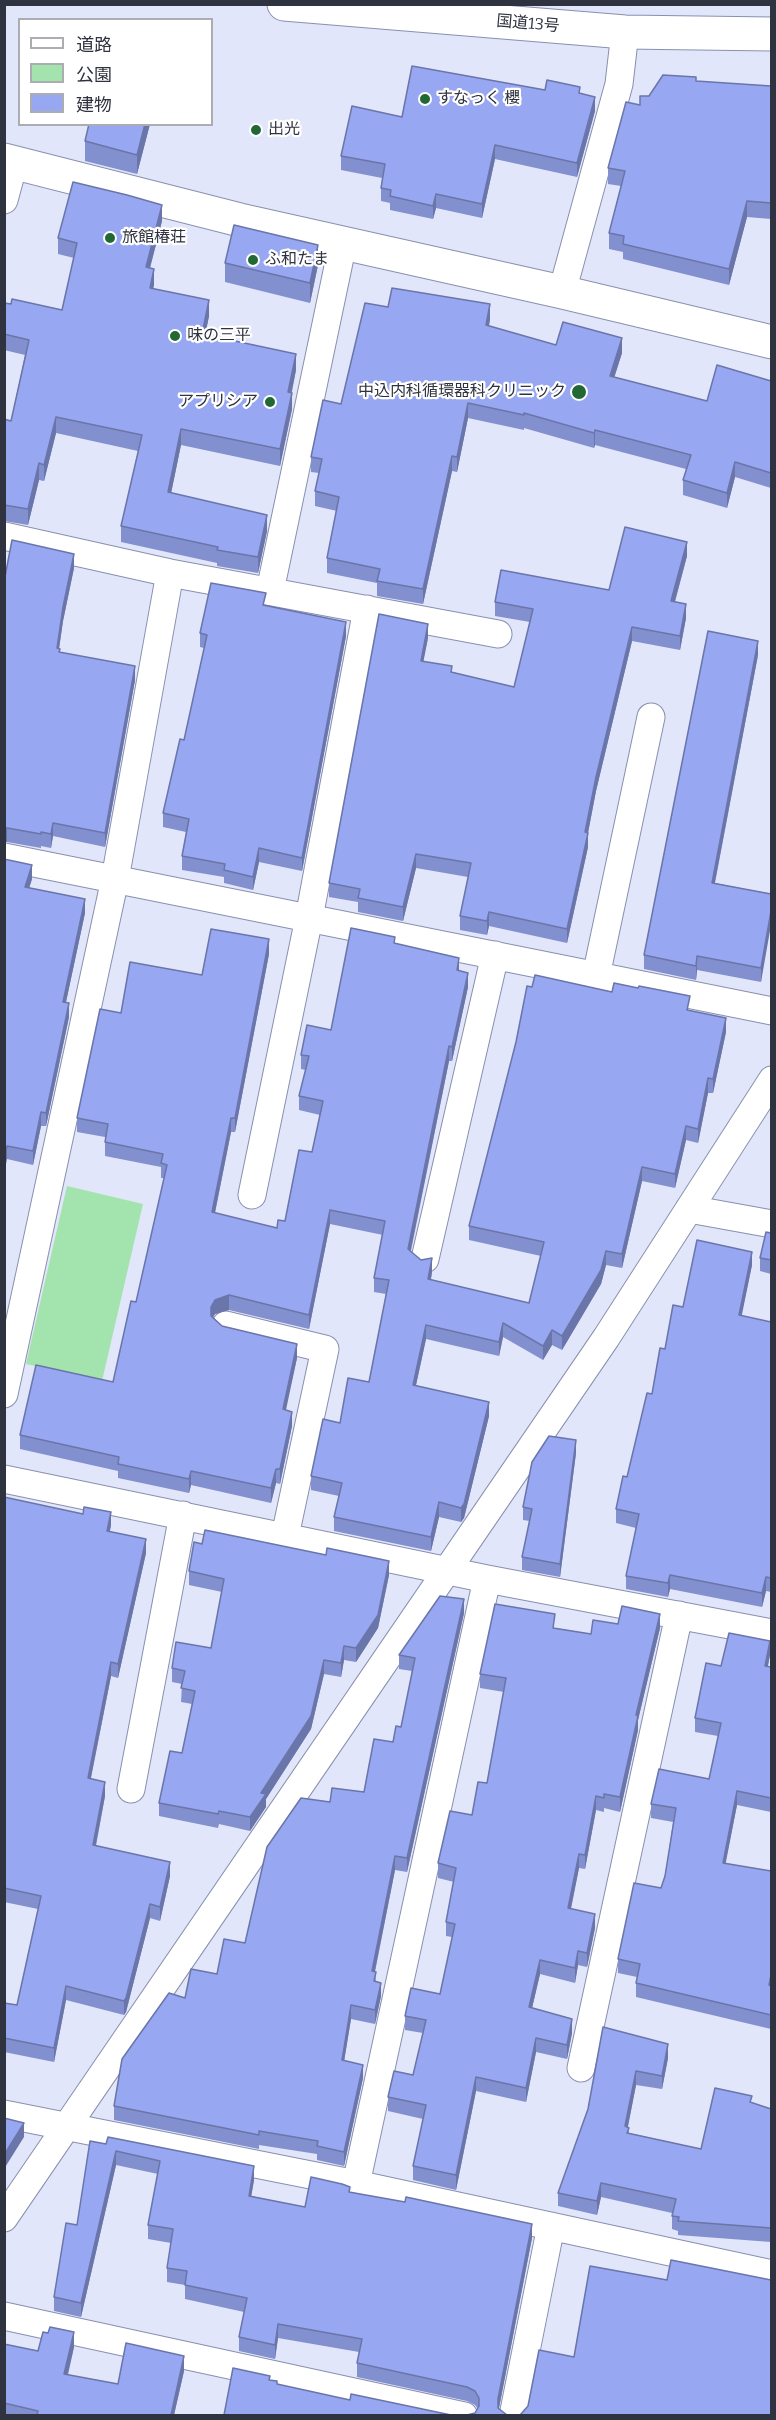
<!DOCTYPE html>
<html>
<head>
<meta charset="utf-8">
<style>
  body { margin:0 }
  #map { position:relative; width:776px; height:2420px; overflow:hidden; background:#e1e6fa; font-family:Bitter,"Noto Sans JP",serif }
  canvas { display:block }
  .frame { position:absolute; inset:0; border:6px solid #2f323f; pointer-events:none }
  .legend { position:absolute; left:18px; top:18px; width:195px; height:108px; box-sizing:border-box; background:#fff; border:2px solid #acadb2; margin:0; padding:8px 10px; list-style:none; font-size:18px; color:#2f323f }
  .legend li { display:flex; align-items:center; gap:12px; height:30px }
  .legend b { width:30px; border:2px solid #acadb2 }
</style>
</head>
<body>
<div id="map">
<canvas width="776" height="2420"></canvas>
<div class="frame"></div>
<ul class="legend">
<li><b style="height:8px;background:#fff"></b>道路</li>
<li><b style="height:16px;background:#a3e4ae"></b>公園</li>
<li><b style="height:16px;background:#98a7f1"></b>建物</li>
</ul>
</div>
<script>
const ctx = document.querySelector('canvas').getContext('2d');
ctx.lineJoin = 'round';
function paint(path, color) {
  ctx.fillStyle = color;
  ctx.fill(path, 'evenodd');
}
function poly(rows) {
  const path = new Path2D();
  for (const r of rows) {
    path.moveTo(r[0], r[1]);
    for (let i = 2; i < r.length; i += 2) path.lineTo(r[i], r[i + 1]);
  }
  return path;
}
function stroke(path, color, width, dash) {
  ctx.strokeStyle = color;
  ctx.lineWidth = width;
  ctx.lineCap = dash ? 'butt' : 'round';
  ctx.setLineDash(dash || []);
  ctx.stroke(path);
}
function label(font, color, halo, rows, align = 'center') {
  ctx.font = font + ' Bitter,"Noto Sans JP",serif';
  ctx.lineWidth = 4.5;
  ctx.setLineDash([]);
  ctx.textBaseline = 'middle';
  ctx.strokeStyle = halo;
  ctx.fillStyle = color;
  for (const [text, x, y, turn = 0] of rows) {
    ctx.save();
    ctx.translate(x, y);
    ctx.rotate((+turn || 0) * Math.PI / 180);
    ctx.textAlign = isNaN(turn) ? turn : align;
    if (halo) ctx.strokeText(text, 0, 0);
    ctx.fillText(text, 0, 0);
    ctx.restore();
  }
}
paint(poly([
  [67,1186,143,1204,102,1381,26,1364]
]), '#a3e4ae');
const street = poly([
  [4,200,14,163],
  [562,292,619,84,625,32],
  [4,536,170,573,498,634],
  [270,591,343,243],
  [4,857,772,1011],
  [596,976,651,717],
  [252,1195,309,918,367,609],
  [689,1209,772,1224],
  [425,1259,495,955],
  [226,1325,325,1349,285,1536],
  [4,1394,115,879,170,573],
  [4,1479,487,1579,772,1633],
  [131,1789,183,1515],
  [581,2068,679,1615],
  [4,2114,356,2184,772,2274],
  [356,2184,487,1579],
  [4,2218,606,1338,772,1080],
  [4,2316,464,2416],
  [513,2416,551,2226]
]);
const secondary = poly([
  [4,160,240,220,562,292,772,342]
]);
const highway = poly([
  [284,4,625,32,772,34]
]);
stroke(street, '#8990af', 29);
stroke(secondary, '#8990af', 35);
stroke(highway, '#8990af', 35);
stroke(street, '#fff', 27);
stroke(secondary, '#fff', 33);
stroke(highway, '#fff', 33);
paint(poly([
  [696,81,771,86,771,219,747,217,729,285,623,259,623,252,609,249,609,233,621,186,608,184,608,168,640,105,649,96],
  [545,90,580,93,595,111,577,177,495,159,482,218,436,208,433,219,390,210,390,203,381,201,381,188,382,178,341,170,341,156,402,117],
  [150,124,137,174,85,161,85,141],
  [162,221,150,268,154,285,153,288,209,316,205,335,296,370,292,392,292,409,280,466,181,445,171,493,267,531,258,573,217,566,217,563,121,542,121,526,138,451,56,433,44,481,39,480,28,525,4,521,4,419,11,421,25,355,4,350,4,303,62,310,74,258,58,254,58,238],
  [225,263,318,265,310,303,225,282],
  [388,307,490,319,489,326,556,345,622,353,614,377,707,401,771,381,771,488,735,477,727,508,683,495,683,480,686,469,595,445,594,448,524,428,524,430,468,418,457,472,452,471,423,604,377,596,377,583,327,573,327,558,337,511,315,506,315,491,319,473,311,472,311,457,341,404],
  [771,543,771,565,770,565,770,550],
  [687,556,675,602,686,618,680,650,632,641,596,791,588,833,588,847,567,943,489,926,487,935,460,930,460,916,468,877,416,868,403,921,358,912,358,902,329,897,329,883,428,638,423,661,452,672,514,687,530,622,495,616,495,602,609,590],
  [74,568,63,621,59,649,60,652,135,680,105,847,53,836,51,848,41,846,41,848,7,842,4,842,4,582],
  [266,605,346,636,302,871,259,862,253,890,224,883,224,877,182,870,182,856,186,832,163,827,163,813,184,740,204,648,200,647,200,633],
  [758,655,715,883,771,894,761,982,697,970,696,980,644,969,644,955],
  [4,859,32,879,29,888,85,913,66,1002,69,1017,46,1126,41,1126,33,1165,7,1159],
  [395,943,459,971,468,987,452,1061,449,1061,411,1251,432,1272,431,1280,529,1303,541,1256,469,1240,469,1226,690,1010,726,1032,713,1093,708,1093,698,1143,686,1140,675,1188,642,1181,622,1268,606,1265,601,1284,562,1350,552,1345,543,1360,503,1337,499,1356,426,1339,416,1385,489,1416,464,1518,461,1522,439,1517,431,1551,334,1531,334,1517,339,1496,311,1490,311,1476,340,1423,369,1382,386,1294,374,1292,374,1278,383,1235,330,1224,309,1329,229,1310,215,1314,213,1317,222,1326,297,1358,285,1410,292,1426,280,1484,276,1483,271,1503,191,1485,189,1493,118,1478,118,1471,20,1449,20,1435,113,1382,136,1302,164,1178,161,1178,161,1167,105,1156,105,1137,77,1132,77,1118,121,1013,202,975,269,954,235,1132,231,1132,215,1213,277,1228,285,1221,312,1152,320,1115,299,1110,299,1096,306,1070,301,1069,301,1055,331,1030],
  [771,1233,771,1274,760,1271,760,1258],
  [752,1265,741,1316,771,1322,771,1592,766,1591,762,1607,670,1589,668,1597,626,1589,626,1576,636,1528,616,1523,616,1509,627,1477,665,1349,683,1307],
  [576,1453,560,1577,522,1570,522,1557,530,1521,523,1520,523,1507],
  [4,1497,111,1525,110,1531,146,1553,118,1678,111,1676,91,1778,105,1796,96,1846,170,1876,160,1921,150,1918,126,2012,124,2015,66,2000,54,2062,4,2052,4,2003,17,2005,38,1909,4,1902],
  [189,1571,389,1575,378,1628,356,1662,344,1660,341,1677,324,1674,311,1729,266,1799,266,1807,250,1831,219,1824,218,1828,159,1816,159,1803,182,1753,192,1704,181,1702,182,1684,172,1682,172,1668,211,1648,222,1592,189,1585],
  [464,1613,407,1872,395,1870,375,1972,376,1982,381,1996,375,2024,351,2019,344,2061,363,2078,344,2166,317,2160,317,2154,259,2145,259,2149,114,2120,114,2106,185,1998,217,1974,245,1943,330,1802,364,1792,401,1727,412,1671,399,1669,399,1655],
  [618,1624,660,1628,638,1720,638,1730,620,1812,604,1808,604,1812,596,1810,585,1869,579,1868,571,1909,595,1928,587,1967,578,1965,575,1983,540,1974,532,2008,572,2033,567,2059,536,2052,526,2102,476,2091,456,2190,413,2180,413,2166,423,2119,388,2111,388,2097,413,2075,423,2033,405,2030,405,2016,440,1994,452,1937,446,1936,446,1922,454,1882,438,1878,438,1863,472,1815,487,1783,504,1692,480,1688,480,1674,555,1628,591,1634],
  [770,1655,768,1666,771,1667,771,1812,737,1805,725,1864,771,1871,771,2029,636,1997,636,1983,637,1977,618,1973,618,1959,661,1888,665,1876,673,1822,651,1818,651,1804,709,1779,718,1736,695,1732,695,1718,721,1666],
  [603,2027,668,2058,662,2089,636,2085,628,2127,629,2133,701,2149,752,2103,771,2109,771,2242,678,2235,678,2231,672,2229,672,2213,601,2197,597,2215,558,2206,558,2193,588,2109],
  [90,2141,254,2180,251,2196,305,2207,350,2192,532,2238,499,2408,475,2413,478,2409,475,2405,467,2401,357,2377,357,2363,359,2352,278,2338,275,2359,239,2351,239,2337,244,2312,185,2299,185,2285,167,2282,167,2268,171,2243,148,2239,148,2225,158,2174,116,2165,81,2317,54,2311,54,2297,77,2225],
  [4,2344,38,2351,74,2347,68,2375,118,2384,184,2371,174,2415,4,2415]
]), '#8390cf');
paint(poly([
  [595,97,595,111,577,177,577,163],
  [145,124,150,124,137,174,137,155],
  [495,145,495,159,482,218,482,204],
  [436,194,436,208,433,219,433,206],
  [747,201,747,217,729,285,729,269],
  [162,205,162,221,146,283,146,267],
  [318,245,318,265,310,303,310,283],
  [154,269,154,285,150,304,150,288],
  [209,300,209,316,202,351,202,334],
  [490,304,490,319,486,340,486,325],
  [622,338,622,353,610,391,610,376],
  [296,354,296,370,288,408,288,392],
  [292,393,292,409,280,466,280,449],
  [468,403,468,418,457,472,457,457],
  [56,417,56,433,44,481,44,465],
  [181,429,181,445,168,508,168,492],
  [595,430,595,445,594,448,594,433],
  [452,456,452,471,423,604,423,589],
  [735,462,735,477,727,508,727,493],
  [39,463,39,480,28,525,28,509],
  [267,515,267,531,258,573,258,557],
  [687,542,687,556,671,615,671,601],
  [74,554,74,568,63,621,57,662,57,648,63,607],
  [686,604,686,618,680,650,680,636],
  [346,622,346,636,302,871,302,858],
  [428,624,428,638,421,674,421,661],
  [632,627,632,641,596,791,586,843,588,833,588,847,567,943,567,929,596,777],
  [758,641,758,655,712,897,712,883],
  [135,666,135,680,105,847,105,833],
  [53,823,53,836,51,848,51,834],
  [4,828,7,828,7,842,4,842],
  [259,848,259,862,253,890,253,877],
  [416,854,416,868,403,921,403,907],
  [32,865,32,879,25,901,25,887],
  [85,899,85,913,63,1016,63,1002],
  [771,911,771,925,761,982,761,968],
  [489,912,489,926,487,935,487,921],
  [269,939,269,954,235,1132,235,1118],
  [697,956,697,970,696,980,696,966],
  [459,958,459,972,457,970],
  [468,973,468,987,452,1061,452,1047],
  [69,1003,69,1017,46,1126,46,1113],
  [726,1018,726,1032,713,1093,713,1079],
  [449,1046,449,1061,408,1263,408,1249],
  [708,1078,708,1093,698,1143,698,1129],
  [41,1112,41,1126,33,1165,33,1151],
  [231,1118,231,1132,212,1227,212,1212],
  [686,1126,686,1140,675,1188,675,1174],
  [7,1146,7,1159,4,1174,4,1160],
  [642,1167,642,1181,622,1268,622,1254],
  [330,1210,330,1224,309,1329,309,1315],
  [606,1251,606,1265,601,1284,562,1350,562,1336],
  [752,1252,752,1265,739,1329,739,1315],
  [432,1258,432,1272,428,1294,428,1279],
  [229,1295,229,1310,215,1314,211,1321,211,1307,215,1300],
  [503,1323,503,1337,499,1356,499,1342],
  [426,1325,426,1339,413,1399,413,1385],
  [552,1330,552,1345,543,1360,543,1346],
  [297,1344,297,1358,283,1424,283,1409],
  [489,1402,489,1416,464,1518,461,1522,461,1508],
  [292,1412,292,1426,280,1484,280,1469],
  [576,1440,576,1453,560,1577,560,1564],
  [276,1469,276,1483,271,1503,271,1488],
  [191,1471,191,1485,189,1493,189,1479],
  [439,1502,439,1517,431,1551,431,1537],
  [111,1512,111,1525,107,1544,107,1531],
  [146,1539,146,1553,118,1678,118,1664],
  [389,1561,389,1575,378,1628,356,1662,356,1648],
  [670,1575,670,1589,668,1597,668,1583],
  [766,1577,766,1591,762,1607,762,1593],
  [464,1599,464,1613,407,1872,407,1858],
  [660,1614,660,1628,638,1720,638,1730,620,1812,620,1797,636,1715],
  [770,1641,770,1655,765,1679,765,1666],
  [344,1646,344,1660,341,1677,341,1663],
  [324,1660,324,1674,311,1729,266,1799,266,1807,250,1831,250,1817],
  [111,1662,111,1676,88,1792,88,1778],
  [105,1782,105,1796,93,1859,93,1845],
  [737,1791,737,1805,723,1877,723,1863],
  [596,1796,596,1810,585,1869,585,1855],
  [579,1854,579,1868,568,1922,568,1908],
  [395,1856,395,1870,372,1985,372,1971],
  [170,1862,170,1876,160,1921,160,1907],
  [150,1904,150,1918,126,2012,124,2015,124,2001],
  [595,1914,595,1928,587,1967,587,1953],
  [578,1951,578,1965,575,1983,575,1968],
  [540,1960,540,1974,529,2021,529,2007],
  [381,1983,381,1996,375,2024,375,2010],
  [66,1986,66,2000,54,2062,54,2048],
  [351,2005,351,2019,342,2074,342,2060],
  [572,2019,572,2033,567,2059,567,2045],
  [536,2038,536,2052,526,2102,526,2088],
  [668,2044,668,2058,662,2089,662,2076],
  [363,2065,363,2078,344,2166,344,2152],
  [636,2071,636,2085,625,2140,625,2126],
  [476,2077,476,2091,456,2190,456,2175],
  [24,2123,24,2137,4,2169,4,2155],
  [116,2151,116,2165,81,2317,81,2303],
  [254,2166,254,2180,249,2210,249,2196],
  [601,2183,601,2197,597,2215,597,2201],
  [532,2224,532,2238,498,2413,498,2399],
  [278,2324,278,2338,275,2359,275,2345],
  [74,2332,74,2347,64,2389,64,2374],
  [184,2356,184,2371,174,2415,171,2415]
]), '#6a75a9');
const building = poly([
  [412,66,545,90,547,80,580,87,579,93,595,97,577,163,495,145,482,204,436,194,433,206,390,196,391,190,381,188,385,164,341,156,352,106,402,117,412,66],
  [663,75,696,77,696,81,771,86,771,203,747,201,729,269,623,244,624,236,609,233,625,171,608,168,626,102,640,105,640,96,649,96,663,75],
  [89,124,145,124,137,155,85,141,89,124],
  [73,182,127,195,162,205,146,267,154,269,150,288,209,300,202,334,296,354,288,392,292,393,280,449,181,429,168,492,267,515,258,557,217,550,218,547,121,526,142,435,56,417,44,465,39,463,28,509,4,505,4,419,11,421,29,340,4,334,4,303,11,304,12,299,62,310,77,243,58,238,73,182],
  [234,225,318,245,310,283,225,263,234,225],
  [392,288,490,304,486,325,556,345,563,322,622,338,610,376,707,401,717,365,771,381,771,473,735,462,727,493,683,480,691,455,595,430,594,433,524,413,524,415,468,403,457,457,452,456,423,589,377,581,380,569,327,558,339,497,315,491,322,459,311,457,323,400,341,404,365,303,388,307,392,288],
  [625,527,687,542,671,601,686,604,680,636,632,627,596,777,585,832,588,833,567,929,489,912,487,921,460,916,471,863,416,854,403,907,358,898,360,889,329,883,379,614,428,624,421,661,452,666,451,672,514,687,533,609,495,602,501,570,609,590,625,527],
  [12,540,74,554,63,607,57,648,60,649,59,652,135,666,105,833,53,823,51,834,41,832,41,834,7,828,4,828,4,582,12,540],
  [211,583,266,593,263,605,346,622,302,858,259,848,253,877,224,870,225,864,182,856,189,819,163,813,180,739,184,740,207,635,200,633,211,583],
  [708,631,758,641,712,883,771,894,771,911,761,968,697,956,696,966,644,955,708,631],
  [4,859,32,865,25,887,85,899,63,1002,69,1003,46,1113,41,1112,33,1151,7,1146,4,1160,4,859],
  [351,928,395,937,394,943,459,958,457,970,468,973,452,1047,449,1046,408,1249,421,1260,432,1258,428,1279,529,1303,544,1242,469,1226,516,1042,527,986,532,987,535,975,612,992,614,983,638,988,639,986,690,996,687,1010,726,1018,713,1079,708,1078,698,1129,686,1126,675,1174,642,1167,622,1254,606,1251,601,1270,562,1336,552,1330,543,1346,503,1323,499,1342,426,1325,413,1385,489,1402,464,1504,461,1508,439,1502,431,1537,334,1517,342,1483,311,1476,323,1419,340,1423,348,1378,369,1382,389,1280,374,1278,385,1221,330,1210,309,1315,229,1295,215,1300,211,1307,211,1316,222,1326,297,1344,283,1409,292,1412,280,1469,276,1469,271,1488,191,1471,189,1479,118,1464,119,1457,20,1435,36,1365,113,1382,131,1301,136,1302,167,1165,161,1163,163,1154,105,1142,108,1124,77,1118,100,1009,121,1013,130,962,202,975,211,929,269,939,235,1118,231,1118,212,1212,277,1228,278,1220,285,1221,299,1150,312,1152,323,1101,299,1096,309,1056,301,1055,307,1025,331,1030,351,928],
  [766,1232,771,1233,771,1260,760,1258,766,1232],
  [697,1240,752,1252,739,1315,771,1322,771,1578,766,1577,762,1593,670,1575,668,1583,626,1576,639,1514,616,1509,623,1476,627,1477,647,1393,652,1394,660,1348,665,1349,673,1305,683,1307,697,1240],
  [549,1436,576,1440,560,1564,522,1557,532,1509,523,1507,532,1462,549,1436],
  [4,1497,83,1514,84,1507,111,1512,107,1531,146,1539,118,1664,111,1662,88,1778,105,1782,93,1845,170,1862,160,1907,150,1904,126,1998,124,2001,66,1986,54,2048,4,2038,4,2003,17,2005,41,1896,4,1888,4,1497],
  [205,1530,326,1555,327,1548,389,1561,378,1615,356,1648,344,1646,341,1663,324,1660,311,1716,261,1793,266,1794,250,1817,219,1811,218,1814,159,1803,170,1751,182,1753,195,1691,181,1688,185,1671,172,1668,176,1642,211,1648,224,1579,189,1571,194,1542,202,1544,205,1530],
  [440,1596,464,1599,407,1858,395,1856,372,1971,376,1972,374,1981,381,1983,375,2010,351,2005,342,2060,363,2065,344,2152,317,2146,318,2141,259,2131,259,2135,114,2106,122,2059,169,1993,185,1998,191,1969,217,1974,224,1939,245,1943,267,1847,301,1798,330,1802,332,1788,364,1792,374,1739,393,1742,396,1726,401,1727,415,1658,399,1655,440,1596],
  [495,1604,555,1614,553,1628,591,1634,593,1620,618,1624,622,1606,660,1614,636,1715,638,1716,620,1797,604,1794,604,1798,596,1796,585,1855,579,1854,568,1908,595,1914,587,1953,578,1951,575,1968,540,1960,529,2007,572,2019,567,2045,536,2038,526,2088,476,2077,456,2175,413,2166,426,2105,388,2097,394,2071,413,2075,426,2020,405,2016,411,1988,440,1994,455,1924,446,1922,456,1868,438,1863,450,1811,472,1815,478,1782,487,1783,506,1678,480,1674,495,1604],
  [729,1633,770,1641,765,1666,771,1667,771,1798,737,1791,723,1863,771,1871,771,1975,769,1985,771,1986,771,2015,636,1983,640,1964,618,1959,634,1883,661,1888,665,1876,676,1808,651,1804,659,1769,709,1779,721,1723,695,1718,706,1663,721,1666,729,1633],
  [603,2027,668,2044,662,2076,636,2071,625,2126,629,2128,627,2133,701,2149,715,2088,752,2096,750,2102,771,2109,771,2228,678,2221,679,2217,672,2216,676,2199,601,2183,597,2201,558,2193,588,2109,603,2027],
  [4,2118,24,2123,4,2155,4,2118],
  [108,2137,254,2166,249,2196,305,2207,311,2177,342,2184,350,2187,349,2192,405,2202,406,2197,532,2224,498,2399,498,2408,507,2415,467,2415,475,2413,479,2406,479,2398,475,2391,467,2387,357,2363,362,2339,278,2324,275,2345,239,2337,247,2298,185,2285,187,2271,167,2268,173,2229,148,2225,160,2161,116,2151,81,2303,54,2297,66,2223,77,2225,90,2141,106,2144,108,2137],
  [671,2260,771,2280,771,2415,520,2415,528,2406,539,2350,574,2357,590,2266,667,2280,671,2260],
  [50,2327,74,2332,64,2374,118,2384,126,2343,184,2356,171,2415,37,2415,38,2411,4,2403,4,2344,38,2351,43,2332,48,2333,50,2327],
  [233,2368,270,2376,269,2380,277,2381,277,2384,350,2400,351,2394,451,2415,224,2415,233,2368]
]);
paint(building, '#98a7f1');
stroke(building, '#6a75a9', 1.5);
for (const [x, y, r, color] of [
  [425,99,6,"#216835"],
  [256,130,6,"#216835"],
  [110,238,6,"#216835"],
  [253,260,6,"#216835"],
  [175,336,6,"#216835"],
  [579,392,8,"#216835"],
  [270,402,6,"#216835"]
]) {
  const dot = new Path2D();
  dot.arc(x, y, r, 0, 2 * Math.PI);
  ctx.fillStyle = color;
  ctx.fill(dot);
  stroke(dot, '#fff', 2);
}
label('16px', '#2f323f', '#fff', [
  ["国道13号",528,24,5]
]);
label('16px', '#2f323f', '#fff', [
  ["すなっく 櫻",437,99],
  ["出光",268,130],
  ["旅館椿荘",122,238],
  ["ふ和たま",265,260],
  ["味の三平",187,336],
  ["中込内科循環器科クリニック",566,392,"right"],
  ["アプリシア",258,402,"right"]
], 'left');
</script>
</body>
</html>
